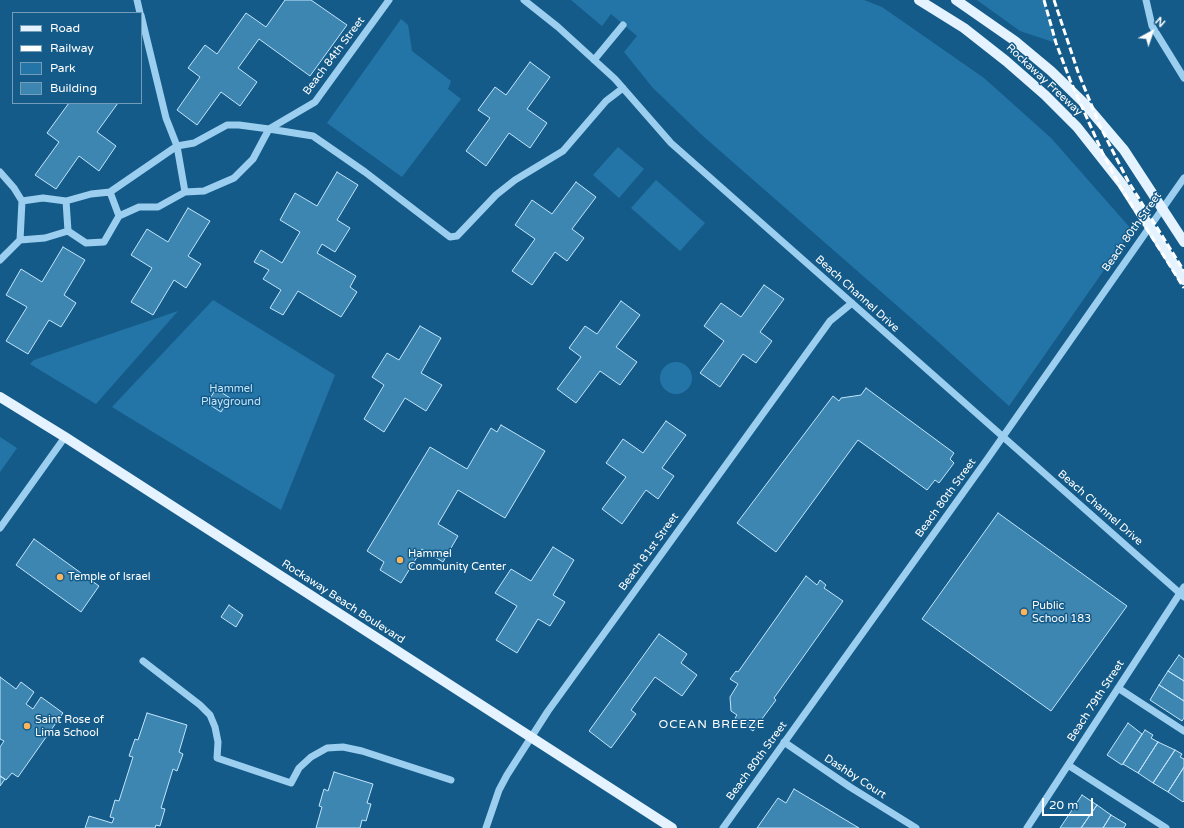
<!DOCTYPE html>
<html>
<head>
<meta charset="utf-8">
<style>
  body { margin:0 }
  #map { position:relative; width:1184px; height:828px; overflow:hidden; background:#155b89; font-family:"Varela Round",sans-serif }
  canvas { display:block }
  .legend { position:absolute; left:12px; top:12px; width:130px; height:92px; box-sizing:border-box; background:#155b89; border:1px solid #739db8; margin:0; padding:5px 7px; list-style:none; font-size:12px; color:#fff }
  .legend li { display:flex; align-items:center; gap:8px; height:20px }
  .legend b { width:20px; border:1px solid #739db8 }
  .north { position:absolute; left:1132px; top:12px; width:40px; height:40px; -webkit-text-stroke:3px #155b89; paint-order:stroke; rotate:40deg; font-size:11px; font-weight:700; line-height:16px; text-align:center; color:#fff }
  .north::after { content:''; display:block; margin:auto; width:14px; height:18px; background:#fff; clip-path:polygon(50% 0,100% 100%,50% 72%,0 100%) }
  .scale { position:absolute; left:1042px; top:798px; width:51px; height:18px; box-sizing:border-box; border:2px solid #fff; border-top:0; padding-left:5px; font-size:12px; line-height:14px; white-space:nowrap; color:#fff; -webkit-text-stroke:3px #155b89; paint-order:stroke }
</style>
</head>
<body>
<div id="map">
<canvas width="1184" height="828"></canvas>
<ul class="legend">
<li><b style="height:5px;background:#e4f3ff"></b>Road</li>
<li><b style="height:5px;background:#fff"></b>Railway</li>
<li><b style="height:11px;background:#2475a7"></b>Park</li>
<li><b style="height:11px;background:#3d86b2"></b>Building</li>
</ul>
<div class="north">N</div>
<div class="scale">20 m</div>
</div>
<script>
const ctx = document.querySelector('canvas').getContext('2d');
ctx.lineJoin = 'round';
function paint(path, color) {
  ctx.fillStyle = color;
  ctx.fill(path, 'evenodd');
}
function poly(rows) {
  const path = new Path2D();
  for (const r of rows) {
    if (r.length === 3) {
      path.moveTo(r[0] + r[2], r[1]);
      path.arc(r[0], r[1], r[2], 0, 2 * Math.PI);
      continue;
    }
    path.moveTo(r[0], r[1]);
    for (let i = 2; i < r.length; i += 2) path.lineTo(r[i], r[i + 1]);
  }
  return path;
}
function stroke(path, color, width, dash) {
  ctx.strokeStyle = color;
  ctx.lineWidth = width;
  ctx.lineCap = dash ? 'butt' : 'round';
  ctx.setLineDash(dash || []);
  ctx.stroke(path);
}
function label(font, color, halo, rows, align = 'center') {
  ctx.font = font + ' "Varela Round",sans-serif';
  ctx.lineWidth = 3;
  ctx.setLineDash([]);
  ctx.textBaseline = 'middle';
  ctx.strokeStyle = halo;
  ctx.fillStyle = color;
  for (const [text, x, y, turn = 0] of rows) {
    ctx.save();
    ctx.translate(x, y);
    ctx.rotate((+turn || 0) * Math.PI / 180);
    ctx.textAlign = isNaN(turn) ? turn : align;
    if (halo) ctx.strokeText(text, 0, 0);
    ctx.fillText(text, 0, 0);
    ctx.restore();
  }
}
paint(poly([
  [571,0,864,0,882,7,984,78,1051,138,1132,230,1009,406,934,338,703,136,653,88,624,52,637,36,611,14,602,26],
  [977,0,1044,0,1056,43,1020,31],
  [401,19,408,25,412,51,451,81,448,89,461,99,402,177,327,123],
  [618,147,644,169,619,198,593,175],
  [656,180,705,223,680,251,631,208],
  [213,300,335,375,281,510,112,407],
  [178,311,96,404,30,364,34,360],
  [676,378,16],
  [0,437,17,448,0,472]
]), '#2475a7');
const building = poly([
  [285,0,311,0,347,25,310,76,259,39,238,68,257,82,240,106,221,92,197,125,177,110,200,77,188,68,205,45,217,54,246,13,266,27,285,0],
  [530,62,550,77,527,109,547,123,530,148,509,133,486,166,466,151,490,118,478,110,495,87,506,95,530,62],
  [69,103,118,103,97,132,116,146,99,171,79,156,56,189,35,175,59,142,47,133,69,103],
  [337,172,358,185,337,220,350,228,335,252,322,244,317,253,356,276,350,287,357,292,341,317,298,291,283,315,270,308,281,290,263,279,269,270,254,262,261,250,282,263,300,232,280,220,295,193,317,206,337,172],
  [576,182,596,197,572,229,584,238,567,261,555,252,532,285,512,271,535,239,515,225,532,200,552,214,576,182],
  [188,208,210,221,188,256,201,264,186,288,174,280,153,315,131,302,152,268,131,255,147,229,168,242,188,208],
  [63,247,85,260,64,295,76,303,61,327,49,320,28,354,6,341,27,307,6,295,21,269,42,282,63,247],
  [764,285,784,299,760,332,772,341,756,363,743,354,720,387,700,373,724,341,704,326,721,303,741,317,764,285],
  [621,301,640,315,616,347,637,362,620,385,600,371,576,403,557,389,581,357,569,348,585,326,597,334,621,301],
  [420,326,441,338,421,373,442,385,426,411,405,398,384,432,364,419,384,385,372,377,387,353,399,360,420,326],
  [866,388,954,453,950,459,954,463,939,483,935,480,927,490,858,440,776,552,737,523,833,396,839,401,841,398,861,395,866,388],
  [216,389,230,398,221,412,207,403,216,389],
  [666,421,686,435,662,468,674,476,658,499,646,490,622,524,602,509,626,477,606,463,623,439,643,453,666,421],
  [501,425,545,451,505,518,458,490,438,524,458,536,443,562,422,549,401,583,380,570,384,562,367,551,430,447,467,469,491,428,497,432,501,425],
  [998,513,1127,606,1051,711,922,619,998,513],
  [34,539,99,586,81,612,16,565,34,539],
  [553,547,574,560,553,595,565,602,550,626,538,619,517,653,496,640,517,606,495,593,511,569,531,581,553,547],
  [806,576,817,585,820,580,826,585,824,588,843,601,774,698,776,700,753,731,735,718,737,715,731,711,730,697,738,684,730,679,736,671,738,672,806,576],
  [229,605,243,615,236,627,221,617,229,605],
  [659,634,687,654,681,663,697,675,682,696,655,677,631,710,636,714,611,748,589,731,659,634],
  [1179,655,1184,659,1184,681,1168,671,1179,655],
  [1168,671,1184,681,1184,701,1159,685,1168,671],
  [0,677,16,689,21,682,34,692,26,704,33,709,41,697,63,713,18,777,12,773,6,780,0,776,0,747,4,741,0,739,0,677],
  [1159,685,1184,701,1184,718,1182,721,1150,700,1159,685],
  [147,713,187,725,179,752,183,754,177,771,173,769,161,808,165,809,160,826,156,825,155,828,85,828,89,816,112,823,114,818,110,817,115,800,119,801,133,757,129,756,135,739,138,740,147,713],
  [1128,723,1142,734,1122,765,1107,755,1128,723],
  [1145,730,1153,735,1151,738,1158,742,1138,773,1123,764,1145,730],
  [1158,742,1175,750,1153,783,1138,773,1158,742],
  [1175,750,1182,754,1180,757,1184,759,1184,767,1168,792,1153,783,1175,750],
  [1184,767,1184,801,1183,802,1168,792,1184,767],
  [334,772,373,784,367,803,371,804,366,821,362,820,360,828,316,828,322,807,319,806,324,789,328,791,334,772],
  [0,776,5,779,0,786,0,776],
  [794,789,859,828,757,828,778,798,786,803,794,789],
  [1082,795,1097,805,1081,828,1060,828,1082,795],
  [1097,805,1111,815,1103,828,1081,828,1097,805],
  [1111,815,1126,824,1124,828,1103,828,1111,815]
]);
paint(building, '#3d86b2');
stroke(building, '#c2e5fb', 1);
stroke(poly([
  [137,0,140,13],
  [524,0,558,27,615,79,671,143,1184,597],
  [1146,0,1152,26,1184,78],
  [594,60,623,25],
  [269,129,253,159,234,178,204,191,185,192,177,146,194,143,227,125,239,125,269,129,313,136,365,172,450,237,457,236,496,195,515,180,563,151,606,101,623,88],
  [269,129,315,102,389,0],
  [0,172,14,188,22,201,20,240,0,260],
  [22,201,43,198,66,201,91,194,110,192,177,146,166,118,141,15],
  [66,201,68,231,86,243,104,242,119,216,110,192],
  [119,216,139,207,158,207,185,192],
  [20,240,45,238,68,231],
  [0,528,65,437],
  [143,661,200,705,210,715,215,727,218,742,217,758,291,783,299,768,311,757,327,748,343,747,362,751,451,780],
  [1118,688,1184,731],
  [784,742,850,787,916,828],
  [1068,765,1166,828],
  [486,828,499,790,507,775,548,711,830,321,852,303],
  [723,828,988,458,1184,178],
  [1027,828,1184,587]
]), '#9ccfef', 7);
stroke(poly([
  [919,0,964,28,1006,61,1045,95,1077,127,1122,184,1184,280],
  [956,0,1015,41,1051,71,1084,103,1124,150,1184,242],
  [0,397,65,437,672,828]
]), '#e4f3ff', 10);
stroke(poly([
  [1044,0,1056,43,1070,80,1103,154,1121,188,1184,288],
  [1054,0,1078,72,1100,126,1128,181,1184,271]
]), '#fff', 3, [7, 3]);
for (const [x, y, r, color] of [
  [400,560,4,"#ffb45a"],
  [60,577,4,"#ffb45a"],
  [1024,612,4,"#ffb45a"],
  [27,726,4,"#ffb45a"]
]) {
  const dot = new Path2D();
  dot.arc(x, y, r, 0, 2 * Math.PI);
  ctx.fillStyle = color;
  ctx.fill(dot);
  stroke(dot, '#155b89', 1.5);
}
label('11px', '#fff', '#155b89', [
  ["Beach 84th Street",334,56,-53],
  ["Rockaway Freeway",1044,80,43],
  ["Beach 80th Street",1132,232,-55],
  ["Beach Channel Drive",857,294,42],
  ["Beach 80th Street",946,498,-54],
  ["Beach Channel Drive",1100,508,41],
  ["Beach 81st Street",649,552,-54],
  ["Rockaway Beach Boulevard",343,602,33],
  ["Beach 79th Street",1096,701,-57],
  ["Beach 80th Street",757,761,-54],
  ["Dashby Court",855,777,33]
]);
label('11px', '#c2e5fb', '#155b89', [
  ["Hammel",231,389],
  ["Playground",231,402]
]);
label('11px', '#fff', '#155b89', [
  ["Hammel",408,554],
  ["Community Center",408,567],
  ["Temple of Israel",68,577],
  ["Public",1032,606],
  ["School 183",1032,619],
  ["Saint Rose of",35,720],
  ["Lima School",35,733]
], 'left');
ctx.letterSpacing = '1px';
label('12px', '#fff', '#155b89', [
  ["OCEAN BREEZE",712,725]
]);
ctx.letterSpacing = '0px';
</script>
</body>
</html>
